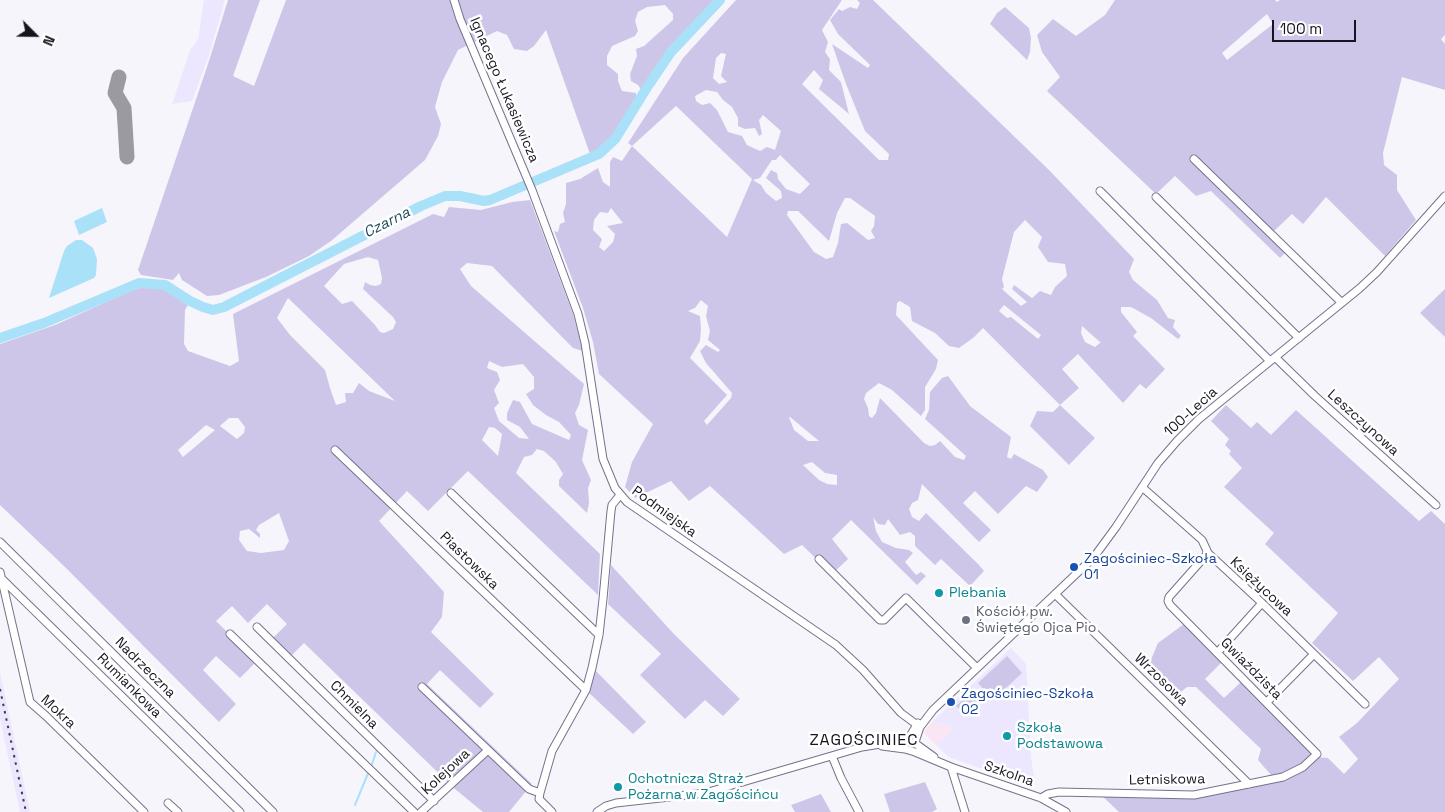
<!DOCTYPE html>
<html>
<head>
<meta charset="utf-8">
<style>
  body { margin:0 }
  #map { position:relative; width:1445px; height:812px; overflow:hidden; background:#f6f5fb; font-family:"Space Grotesk",sans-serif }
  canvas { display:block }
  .north { position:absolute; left:10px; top:10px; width:50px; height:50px; -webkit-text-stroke:4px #fff; paint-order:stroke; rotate:113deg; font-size:14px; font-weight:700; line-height:20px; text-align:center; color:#16141e }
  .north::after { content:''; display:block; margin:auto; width:18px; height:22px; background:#16141e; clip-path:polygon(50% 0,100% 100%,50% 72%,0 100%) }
  .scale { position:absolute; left:1272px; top:20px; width:84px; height:22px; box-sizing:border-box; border:2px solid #16141e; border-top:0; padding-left:6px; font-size:15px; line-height:18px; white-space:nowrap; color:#16141e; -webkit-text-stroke:4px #fff; paint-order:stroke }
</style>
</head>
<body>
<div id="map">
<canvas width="1445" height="812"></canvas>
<div class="north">N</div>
<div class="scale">100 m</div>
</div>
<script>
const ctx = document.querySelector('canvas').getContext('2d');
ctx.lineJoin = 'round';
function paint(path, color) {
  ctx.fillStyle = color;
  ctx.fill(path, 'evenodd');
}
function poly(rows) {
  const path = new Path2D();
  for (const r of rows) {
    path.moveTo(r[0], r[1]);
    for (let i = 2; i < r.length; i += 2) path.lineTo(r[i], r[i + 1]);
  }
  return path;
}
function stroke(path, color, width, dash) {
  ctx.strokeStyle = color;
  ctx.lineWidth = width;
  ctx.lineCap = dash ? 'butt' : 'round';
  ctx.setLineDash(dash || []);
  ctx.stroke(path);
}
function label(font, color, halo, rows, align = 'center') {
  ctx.font = font + ' "Space Grotesk",sans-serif';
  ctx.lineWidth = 5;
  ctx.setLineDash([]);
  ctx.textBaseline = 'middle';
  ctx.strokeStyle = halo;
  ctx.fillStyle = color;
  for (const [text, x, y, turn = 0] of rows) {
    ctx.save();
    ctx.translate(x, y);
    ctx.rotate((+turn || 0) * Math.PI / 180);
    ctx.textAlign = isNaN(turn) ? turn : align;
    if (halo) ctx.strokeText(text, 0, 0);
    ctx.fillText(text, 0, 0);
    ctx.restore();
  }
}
paint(poly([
  [933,721,953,728,937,746,923,732]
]), '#f9e5f4');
paint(poly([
  [204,0,225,0,209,55,192,101,172,104,190,50,198,40],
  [1011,648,1026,664,1031,757,1035,785,1026,785,949,757,937,746,953,728,933,721],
  [0,672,30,812,20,812,0,719]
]), '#ece7fe');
paint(poly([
  [228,0,260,0,233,76,254,86,286,0,717,0,672,47,642,91,638,85,631,81,630,74,637,56,636,49,644,46,673,20,673,14,665,5,647,7,638,12,635,21,638,31,635,36,612,46,607,56,607,65,618,74,618,81,622,91,636,93,636,100,616,134,605,145,590,154,546,30,534,46,527,51,514,49,507,35,497,31,458,50,442,82,435,107,441,124,438,136,425,160,331,241,309,256,266,277,219,295,207,296,182,280,179,273,173,280,141,275,138,270,208,64],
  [736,0,842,0,822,30,828,42,825,52,830,59,829,70,841,82,849,114,819,89,823,80,814,70,802,84,879,160,888,160,889,154,865,131,846,84,832,44,868,68,870,65,838,34,830,20,839,9,842,11,850,7,857,9,860,3,857,0,873,0,1049,170,1134,259,1129,272,1133,280,1157,300,1168,318,1175,320,1173,327,1181,336,1178,339,1151,318,1131,307,1121,307,1121,312,1137,332,1133,336,1165,369,1146,389,1140,384,1123,403,1078,354,1062,369,1079,388,1060,405,1095,438,1069,465,1030,426,1037,411,1053,412,1060,405,983,328,973,338,959,348,949,346,935,333,912,321,910,307,900,301,897,303,896,315,938,360,936,369,925,387,925,410,921,416,892,390,879,383,866,393,864,399,868,408,869,416,872,418,876,413,880,398,924,443,930,446,935,445,940,441,955,457,964,460,966,456,925,419,929,410,930,392,942,378,948,376,970,406,1011,437,1007,457,1011,459,1014,454,1043,470,1048,477,1037,492,1026,486,998,514,975,491,963,503,991,530,979,542,922,484,918,500,912,503,909,509,912,517,919,521,926,513,978,564,984,571,970,586,941,559,935,565,915,546,915,536,910,532,900,535,888,519,885,525,878,524,873,517,876,531,882,542,896,548,909,550,913,553,905,562,916,575,921,572,926,576,917,585,851,520,832,539,848,559,832,574,802,545,784,554,710,486,689,501,671,481,635,498,625,487,632,462,653,424,599,374,593,342,583,308,554,231,558,232,560,224,565,222,563,213,566,204,566,183,580,179,598,168,603,182,610,187,610,162,613,157,622,161,632,146,628,143,683,58],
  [721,53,726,54,721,76,727,82,719,84,713,78,716,58],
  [706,90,717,92,723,100,732,107,738,118,738,126,745,129,755,128,759,136,762,134,759,120,763,115,781,131,775,150,767,147,760,151,747,145,742,136,728,132,717,110,710,103,702,105,696,101,695,96],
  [676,106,752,179,727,237,632,146],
  [780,155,810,184,800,194,786,189,778,179,777,173,771,170,766,178,781,191,782,198,776,201,766,193,761,185,753,180,760,178,772,160,776,160],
  [845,198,850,198,875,216,874,226,871,231,875,238,868,240,847,223,841,224,838,243,833,257,826,259,814,252,787,215,788,211,798,211,829,241,837,213],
  [611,208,623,223,607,226,615,234,613,242,604,251,599,247,602,239,593,230,594,220,600,212,608,213],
  [1025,220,1042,237,1038,247,1048,262,1065,264,1067,276,1055,287,1051,295,1040,291,1032,298,1014,285,1012,289,1027,302,1021,306,1002,289,1004,287,1002,279,1014,232],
  [701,300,708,306,706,316,710,331,708,340,720,350,718,352,706,345,700,351,706,363,732,393,731,398,707,425,704,421,727,395,690,358,700,341,701,329,700,316,688,311,695,308],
  [1004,305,1041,335,1038,339,1011,317,1007,318,999,311],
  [1082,326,1101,343,1100,343,1095,347,1085,342,1081,333],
  [789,417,790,417,819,441,808,441,794,430],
  [812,462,825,473,837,475,837,485,827,484,819,480,803,465],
  [1115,0,1275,0,1277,2,1280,0,1445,0,1445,35,1441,39,1445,44,1445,90,1402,77,1383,153,1384,165,1397,175,1397,190,1416,220,1385,256,1326,197,1303,224,1292,214,1273,232,1288,250,1280,258,1211,191,1196,196,1175,176,1156,194,1047,91,1060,77,1042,52,1037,35,1053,19,1076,36,1105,15],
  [1267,14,1273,24,1227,60,1222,53],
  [1005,7,1029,28,1031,38,1030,52,1027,60,990,24,997,13],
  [530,200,573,314,583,351,573,348,492,266,467,263,460,269,471,286,584,384,579,405,575,413,579,425,588,430,582,460,591,480,588,488,589,503,587,513,559,486,559,480,563,474,556,462,544,451,537,449,532,455,524,457,516,473,600,554,598,595,468,471,428,511,407,491,379,521,444,592,442,617,431,632,494,694,480,708,440,670,427,684,532,784,509,812,483,812,455,789,304,643,291,656,272,639,287,624,267,604,248,623,232,606,216,621,257,661,240,678,216,656,203,670,236,704,219,722,66,568,0,505,0,344,55,325,135,289,146,287,164,286,189,303,185,310,184,344,188,351,230,366,239,361,233,314,433,214,444,217,449,207,481,210,512,202],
  [368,257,378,260,382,278,381,284,376,286,370,285,365,282,363,289,393,317,396,322,393,329,384,333,380,332,375,325,352,301,342,304,324,286,344,264],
  [288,298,395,401,369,391,359,383,353,393,345,393,346,402,336,405,330,388,325,370,290,335,277,318],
  [489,361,502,367,523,364,534,377,534,389,526,394,533,405,546,415,559,422,571,435,569,440,532,424,520,402,513,400,507,413,507,420,520,427,529,439,519,438,499,421,494,408,499,403,494,390,500,380,497,372,487,368],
  [229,418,238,418,245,427,244,433,237,439,220,426],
  [206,425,215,430,183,457,178,450],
  [489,427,495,428,502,434,498,456,482,440],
  [279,513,289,541,284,550,261,553,247,551,239,540,240,531,249,529,260,538,260,534,256,530,259,525],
  [1445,289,1445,337,1420,313],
  [1226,405,1251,428,1257,422,1271,435,1296,410,1419,521,1431,511,1445,524,1445,812,1119,812,1099,793,1194,795,1249,784,1271,775,1258,760,1261,749,1196,687,1187,687,1176,696,1147,669,1158,643,1184,624,1222,662,1205,679,1224,698,1241,682,1317,757,1328,758,1344,774,1358,759,1339,737,1357,723,1399,679,1379,657,1353,681,1312,643,1338,613,1265,544,1274,533,1224,487,1242,468,1229,454,1231,451,1225,445,1229,439,1211,421],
  [611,565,673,633,740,699,723,716,705,700,685,719,640,675,661,654,608,604],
  [1007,656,1022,673,993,700,978,683],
  [595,670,646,722,633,734,588,692],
  [971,692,978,700,964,713,956,706],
  [925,782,937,809,932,812,890,812,884,794],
  [821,794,831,812,795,812,791,805]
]), '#cec6e9');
paint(poly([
  [102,208,107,222,79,235,74,221],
  [76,240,82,240,93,248,97,259,96,275,94,278,49,298,64,251,67,246]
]), '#a9e1f8');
stroke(poly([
  [371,767,376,752],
  [355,805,369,771]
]), '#a9e1f8', 2);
stroke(poly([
  [0,338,44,323,139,283,165,285,190,301,203,307,213,310,224,307,421,206,445,196,460,196,484,201,490,200,599,154,616,138,646,89,671,52,720,0]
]), '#a9e1f8', 10);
stroke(poly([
  [119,77,115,93,124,108,127,157]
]), '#9b9aa1', 15);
const minor = poly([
  [454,0,460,19,532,190,578,314,585,343,603,459,615,488,627,502,836,645,863,670,901,713,920,727],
  [1194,159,1341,302],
  [1100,191,1270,361],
  [1156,197,1299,338],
  [1275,357,1315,396,1436,505],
  [335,450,586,690],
  [1142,487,1202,540,1208,553,1262,603,1365,704],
  [451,493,599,635],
  [0,542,273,812],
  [819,559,880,620,884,620,906,598,977,668],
  [0,572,30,702,46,716,144,812],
  [1,578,240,812],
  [1056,595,1249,784],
  [257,627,434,801],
  [230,634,414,812],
  [1217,653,1262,603],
  [422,687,529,789,540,793],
  [1267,702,1314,654],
  [915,742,920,727,933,710,1094,557,1116,527,1158,463,1177,441,1199,419,1360,288,1377,272,1445,196],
  [916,744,934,757],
  [882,746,905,749,915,752,951,767,1041,798,1066,812],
  [832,756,841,778,859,812],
  [951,767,965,812],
  [1041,798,1048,794,1059,792,1194,795,1283,777,1303,767,1317,754,1170,605,1168,601,1169,597,1208,553],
  [168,803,178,812],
  [421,812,487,751],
  [552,812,539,799,540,793,552,751,586,690,592,668,599,635,603,599,611,511,612,505,620,495],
  [597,812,606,806,616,803,705,793,862,747,905,740,910,736,918,723]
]);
stroke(minor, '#77718b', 9);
stroke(minor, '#fff', 7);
stroke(poly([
  [0,689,26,812]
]), '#403e47', 2, [2.5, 5]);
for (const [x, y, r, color] of [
  [1074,567,5,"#1a4fb4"],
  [939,593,5,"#0f9aa8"],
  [966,620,5,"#6b7280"],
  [951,702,5,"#1a4fb4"],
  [1007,736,5,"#0f9aa8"],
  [618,787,5,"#0f9aa8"]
]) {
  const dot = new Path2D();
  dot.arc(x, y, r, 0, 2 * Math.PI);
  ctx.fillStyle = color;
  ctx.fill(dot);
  stroke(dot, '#fff', 2);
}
label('14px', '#16141e', '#fff', [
  ["Ignacego Łukasiewicza",504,90,67],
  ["100-Lecia",1191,412,-42],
  ["Leszczynowa",1363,423,42],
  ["Podmiejska",664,512,36],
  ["Piastowska",469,561,44],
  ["Księżycowa",1261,587,43],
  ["Nadrzeczna",145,668,45],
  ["Gwiaździsta",1251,669,45],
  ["Wrzosowa",1161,680,44],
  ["Rumiankowa",129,686,45],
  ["Chmielna",354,705,45],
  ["Mokra",58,712,43],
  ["Kolejowa",446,772,-43],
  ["Szkolna",1009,774,19],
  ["Letniskowa",1167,780,-1]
]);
label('14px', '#164399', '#fff', [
  ["Zagościniec-Szkoła",1084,559],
  ["01",1084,575],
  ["Zagościniec-Szkoła",961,694],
  ["02",961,710]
], 'left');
label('14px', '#0d838f', '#fff', [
  ["Plebania",949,593],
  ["Szkoła",1017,728],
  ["Podstawowa",1017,744],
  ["Ochotnicza Straż",628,779],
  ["Pożarna w Zagościńcu",628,795]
], 'left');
label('14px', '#5b616d', '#fff', [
  ["Kościół pw.",976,612],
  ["Świętego Ojca Pio",976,628]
], 'left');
label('italic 15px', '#1b4a5a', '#fff', [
  ["Czarna",387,223,-27]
]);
ctx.letterSpacing = '1px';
label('16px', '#16141e', '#fff', [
  ["ZAGOŚCINIEC",864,741]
]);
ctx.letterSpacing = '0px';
</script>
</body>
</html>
